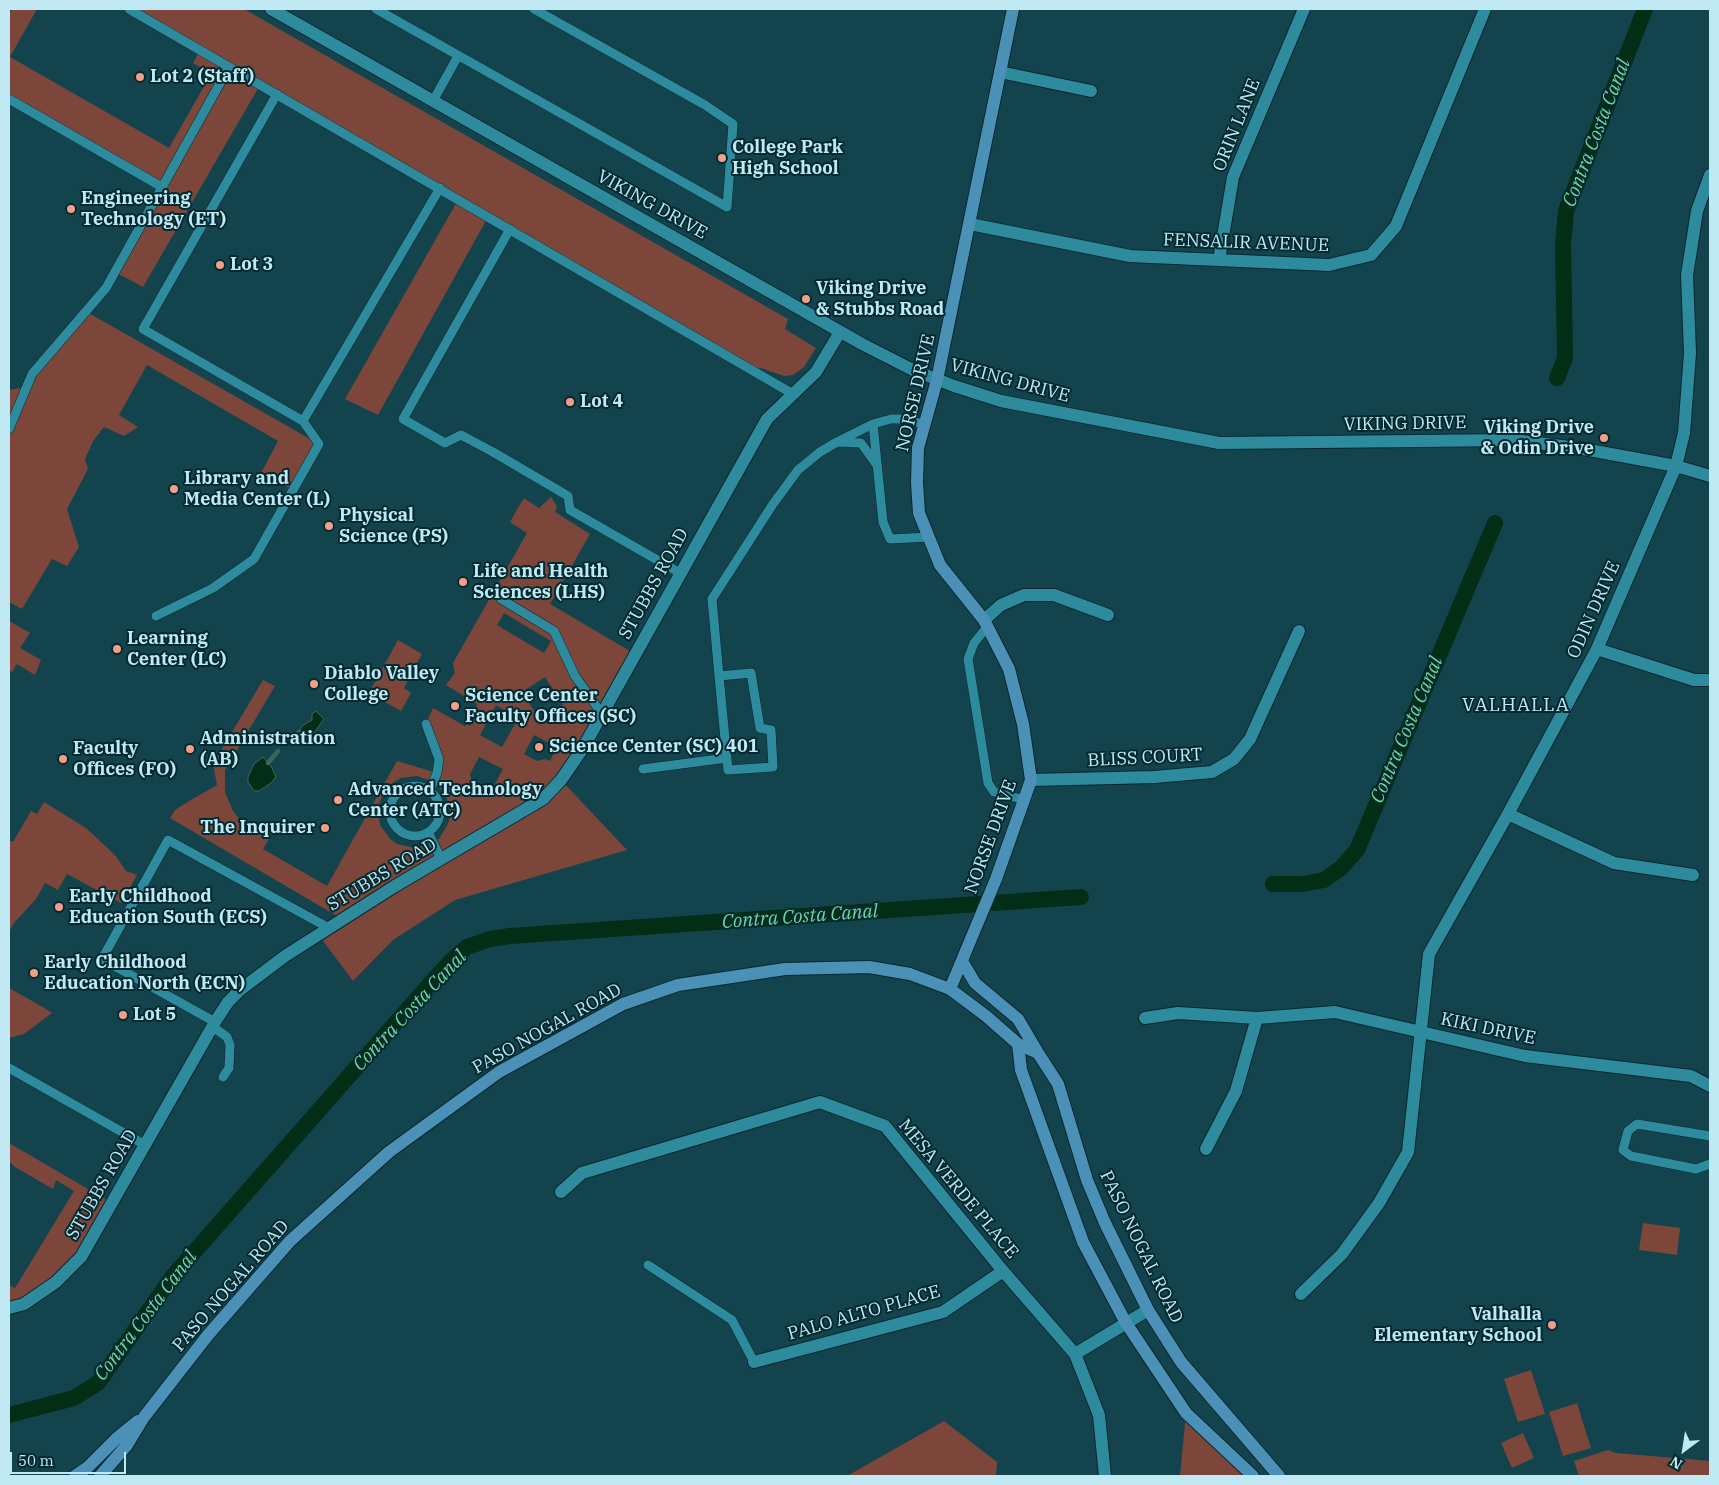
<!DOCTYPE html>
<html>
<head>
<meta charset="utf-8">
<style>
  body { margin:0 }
  #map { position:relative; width:1719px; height:1485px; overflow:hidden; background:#13444e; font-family:"IBM Plex Serif",serif }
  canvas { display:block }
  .frame { position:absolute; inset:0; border:10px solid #c0e9f3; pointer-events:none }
  .north { position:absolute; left:1659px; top:1425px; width:50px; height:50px; -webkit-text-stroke:4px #012930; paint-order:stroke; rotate:211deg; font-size:14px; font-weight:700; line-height:20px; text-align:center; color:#c0e9f3 }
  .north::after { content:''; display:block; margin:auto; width:18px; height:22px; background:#c0e9f3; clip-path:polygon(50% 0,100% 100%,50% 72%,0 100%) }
  .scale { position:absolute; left:10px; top:1452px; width:116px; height:22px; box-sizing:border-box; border:2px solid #c0e9f3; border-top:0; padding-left:6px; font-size:15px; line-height:18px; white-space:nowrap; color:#c0e9f3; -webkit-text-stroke:4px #012930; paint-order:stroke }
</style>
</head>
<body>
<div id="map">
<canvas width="1719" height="1485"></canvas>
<div class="frame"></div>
<div class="north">N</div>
<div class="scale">50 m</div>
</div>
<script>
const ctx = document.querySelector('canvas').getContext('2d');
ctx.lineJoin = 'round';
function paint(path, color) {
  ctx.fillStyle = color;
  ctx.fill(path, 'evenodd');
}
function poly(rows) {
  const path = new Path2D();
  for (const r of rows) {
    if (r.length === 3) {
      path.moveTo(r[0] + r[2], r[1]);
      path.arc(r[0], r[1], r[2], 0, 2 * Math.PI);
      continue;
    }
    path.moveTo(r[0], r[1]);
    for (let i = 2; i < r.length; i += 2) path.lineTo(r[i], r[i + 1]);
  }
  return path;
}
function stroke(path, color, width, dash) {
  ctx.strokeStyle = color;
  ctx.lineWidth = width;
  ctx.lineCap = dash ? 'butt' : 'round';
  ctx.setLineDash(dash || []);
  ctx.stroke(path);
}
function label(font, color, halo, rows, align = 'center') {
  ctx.font = font + ' "IBM Plex Serif",serif';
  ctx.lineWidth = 4;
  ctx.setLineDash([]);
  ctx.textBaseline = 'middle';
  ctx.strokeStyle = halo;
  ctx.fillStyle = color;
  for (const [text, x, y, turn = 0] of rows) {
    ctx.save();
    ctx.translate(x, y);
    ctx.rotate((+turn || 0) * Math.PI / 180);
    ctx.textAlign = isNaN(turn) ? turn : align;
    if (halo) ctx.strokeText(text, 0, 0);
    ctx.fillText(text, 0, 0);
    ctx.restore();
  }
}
paint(poly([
  [12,9,37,9,10,57,169,148,211,74,193,63,200,50,129,9,244,9,788,319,785,329,816,348,804,367,793,375,784,376,761,368,752,369,488,217,378,415,345,399,458,200,260,85,143,287,115,272,162,186,9,99,9,14],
  [87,312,319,444,293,490,261,473,278,441,147,365,119,415,138,427,124,436,104,427,93,441,85,459,88,469,67,509,79,547,67,566,52,559,22,609,9,602,9,390,26,387],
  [551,497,557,507,555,512,590,534,550,604,635,654,561,780,627,850,455,900,393,940,353,981,318,934,342,919,170,818,175,810,189,801,217,785,213,764,263,680,275,686,225,770,225,792,233,811,246,827,257,833,274,830,263,849,327,886,397,761,437,773,439,759,426,724,433,708,465,726,467,724,470,726,474,720,470,718,477,704,446,685,455,673,453,663,527,533,510,522,518,508,524,498,539,508],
  [504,613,551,641,544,653,497,625],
  [545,677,563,705,540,720,522,692],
  [496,705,506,711,515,724,502,747,480,735],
  [534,735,549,743,551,751,554,753,550,761,545,759,537,761,524,754],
  [479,757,503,769,490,793,472,783,470,774],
  [417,776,432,781,444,792,450,807,450,816,448,824,439,839,431,844,415,848,397,844,390,839,380,825,378,808,383,793,394,782,401,778],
  [9,621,30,633,20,648,41,660,35,675,17,664,12,672,9,670],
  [398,640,422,654,404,688,411,693,401,711,369,693],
  [44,802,86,828,115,855,126,871,137,875,121,903,67,874,58,890,45,883,36,899,14,923,9,932,9,840,13,842,31,811,37,814],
  [9,988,41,1006,52,1013,24,1034,9,1038],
  [9,1143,112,1203,81,1257,9,1308,9,1285,15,1288,74,1191,56,1180,53,1189,15,1167,9,1161],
  [1643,1223,1680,1228,1677,1255,1639,1250],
  [1531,1370,1545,1414,1518,1422,1504,1379],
  [1577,1403,1591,1448,1563,1456,1549,1412],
  [1186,1413,1253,1476,1180,1476],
  [944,1421,997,1462,996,1476,847,1476],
  [1523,1433,1534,1458,1512,1468,1501,1443],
  [1608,1450,1616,1453,1710,1461,1710,1476,1579,1476,1574,1461]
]), '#7c463a');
const water = poly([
  [316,711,324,719,311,737,299,732,302,726,312,720,312,714,316,711],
  [263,757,271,766,276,777,271,783,259,791,254,791,248,782,248,777,254,764,263,757]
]);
paint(water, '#022e16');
stroke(water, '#3b6658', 1);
stroke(poly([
  [290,741,299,732],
  [268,763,278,751]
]), '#3b6658', 4.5);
stroke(poly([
  [1557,378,1565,358,1563,244,1566,211,1645,9],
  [1273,884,1303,884,1324,880,1341,868,1357,850,1495,523],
  [9,1415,74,1398,98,1383,173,1276,430,984,452,960,467,947,490,939,510,936,1081,897]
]), '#022e16', 16);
const lane = poly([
  [129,9,793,394],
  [376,9,727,207,733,124,705,105,534,9],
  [277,94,143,329,303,421,440,188],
  [9,99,162,187],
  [433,101,458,56],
  [510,229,403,419,445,443,461,435,493,452,568,496,570,510,680,573],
  [873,424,883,522,890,539,929,537],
  [9,429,32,374,106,288,229,67],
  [876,464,861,443,837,442,873,424,891,419,907,419,925,425],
  [501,599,554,631,575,676,602,714],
  [156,616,213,588,254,559,319,444,303,421],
  [987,627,974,643,968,659,988,783,994,792,1025,800],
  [719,676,751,673,760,728,771,730,773,767,728,770,719,676,712,599,773,504,798,470,820,452,837,442],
  [426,724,439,759,437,773,430,790],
  [643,769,727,758],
  [415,811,25],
  [428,832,441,859],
  [215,1022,102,959,168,840,329,928],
  [213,1027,227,1037,230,1045,229,1068,223,1077],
  [9,1068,145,1145],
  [1710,1136,1637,1124,1628,1131,1623,1150,1631,1156,1696,1169,1710,1164],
  [648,1265,732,1320,754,1362]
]);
const street = poly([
  [271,9,862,344,913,370,954,386,1001,401,1219,443,1513,440,1578,448,1676,466,1710,476],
  [1000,72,1091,91],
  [970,224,1130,256,1329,265,1371,255,1396,226,1485,9],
  [1219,260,1233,177,1304,9],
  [984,620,1001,605,1024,595,1054,595,1108,615],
  [1597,649,1694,680,1710,680],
  [1031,780,1154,777,1212,772,1234,759,1250,739,1299,631],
  [1508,814,1614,863,1693,875],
  [1145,1018,1178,1013,1257,1018,1335,1012,1525,1056,1691,1076,1710,1086],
  [1206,1149,1236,1091,1257,1018],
  [561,1192,582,1173,820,1102,885,1126,1003,1271,1075,1354,1099,1415,1105,1476],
  [1301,1294,1342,1254,1379,1203,1408,1152,1429,954,1508,814,1597,649,1676,466,1684,433,1690,353,1687,275,1697,211,1710,175],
  [9,1308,24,1304,56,1282,81,1257,215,1022,228,1002,240,990,285,956,395,886,543,799,561,780,583,748,767,419,816,372,840,332],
  [1075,1354,1148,1310],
  [754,1362,943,1312,1003,1271]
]);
const secondary = poly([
  [962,961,975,983,1018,1019,1038,1053],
  [950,989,996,879,1031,780,1023,724,1009,669,984,620,940,565,919,513,917,483,918,448,937,380,1013,9],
  [75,1476,88,1467,117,1438,138,1421],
  [100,1476,127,1445,144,1417,208,1335,290,1241,389,1152,499,1072,623,1004,678,985,785,969,869,967,910,974,950,989,986,1016,1018,1044],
  [1253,1476,1186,1413,1126,1323,1083,1242,1021,1070,1018,1044,1038,1053,1058,1084,1087,1180,1105,1223,1148,1310,1181,1362,1279,1476]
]);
stroke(lane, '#0b282e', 10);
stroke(street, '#0b282e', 14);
stroke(secondary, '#0b282e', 14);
stroke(lane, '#2e8b9e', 9);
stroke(street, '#2e8b9e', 12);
stroke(secondary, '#4b91b7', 12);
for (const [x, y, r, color] of [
  [140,77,5,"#f49e89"],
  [722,158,5,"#f49e89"],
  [71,209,5,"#f49e89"],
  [220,265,5,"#f49e89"],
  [806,299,5,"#f49e89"],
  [570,402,5,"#f49e89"],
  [1604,438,5,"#f49e89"],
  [174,489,5,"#f49e89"],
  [329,526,5,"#f49e89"],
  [463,582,5,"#f49e89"],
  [117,649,5,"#f49e89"],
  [314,684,5,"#f49e89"],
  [455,706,5,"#f49e89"],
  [539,747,5,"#f49e89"],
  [190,749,5,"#f49e89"],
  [63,759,5,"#f49e89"],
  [338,800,5,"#f49e89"],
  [325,828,5,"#f49e89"],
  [59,907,5,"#f49e89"],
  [34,973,5,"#f49e89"],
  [123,1015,5,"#f49e89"],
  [1552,1325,5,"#f49e89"]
]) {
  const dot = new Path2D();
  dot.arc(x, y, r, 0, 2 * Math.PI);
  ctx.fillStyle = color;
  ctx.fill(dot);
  stroke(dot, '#012930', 2);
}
label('bold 18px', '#c0e9f3', '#012930', [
  ["Lot 2 (Staff)",150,77],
  ["College Park",732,148],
  ["High School",732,169],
  ["Engineering",81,199],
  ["Technology (ET)",81,220],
  ["Lot 3",230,265],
  ["Viking Drive",816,289],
  ["& Stubbs Road",816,310],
  ["Lot 4",580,402],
  ["Viking Drive",1594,428,"right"],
  ["& Odin Drive",1594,449,"right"],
  ["Library and",184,479],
  ["Media Center (L)",184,500],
  ["Physical",339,516],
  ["Science (PS)",339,537],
  ["Life and Health",473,572],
  ["Sciences (LHS)",473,593],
  ["Learning",127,639],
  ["Center (LC)",127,660],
  ["Diablo Valley",324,674],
  ["College",324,695],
  ["Science Center",465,696],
  ["Faculty Offices (SC)",465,717],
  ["Administration",200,739],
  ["(AB)",200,760],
  ["Science Center (SC) 401",549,747],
  ["Faculty",73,749],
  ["Offices (FO)",73,770],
  ["Advanced Technology",348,790],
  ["Center (ATC)",348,811],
  ["The Inquirer",315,828,"right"],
  ["Early Childhood",69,897],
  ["Education South (ECS)",69,918],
  ["Early Childhood",44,963],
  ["Education North (ECN)",44,984],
  ["Lot 5",133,1015],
  ["Valhalla",1542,1315,"right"],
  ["Elementary School",1542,1336,"right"]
], 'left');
label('18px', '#c0e9f3', '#012930', [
  ["ORIN LANE",1237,125,-68],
  ["VIKING DRIVE",652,205,29],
  ["FENSALIR AVENUE",1246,243,2],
  ["VIKING DRIVE",1010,381,15],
  ["NORSE DRIVE",916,393,-77],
  ["VIKING DRIVE",1405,424,-1],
  ["STUBBS ROAD",654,584,-61],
  ["ODIN DRIVE",1594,610,-66],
  ["BLISS COURT",1145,758,-3],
  ["NORSE DRIVE",991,837,-70],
  ["STUBBS ROAD",382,875,-31],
  ["PASO NOGAL ROAD",547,1029,-29],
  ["KIKI DRIVE",1488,1029,12],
  ["STUBBS ROAD",102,1185,-60],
  ["MESA VERDE PLACE",958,1189,50],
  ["PASO NOGAL ROAD",1141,1247,64],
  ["PASO NOGAL ROAD",231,1286,-49],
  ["PALO ALTO PLACE",864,1313,-16]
]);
label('italic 19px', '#6fd895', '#012930', [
  ["Contra Costa Canal",1597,133,-69],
  ["Contra Costa Canal",1407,730,-67],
  ["Contra Costa Canal",800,917,-4],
  ["Contra Costa Canal",410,1011,-47],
  ["Contra Costa Canal",146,1316,-53]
]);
ctx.letterSpacing = '1px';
label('19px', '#c0e9f3', '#012930', [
  ["VALHALLA",1516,706]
]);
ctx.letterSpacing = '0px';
</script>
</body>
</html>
